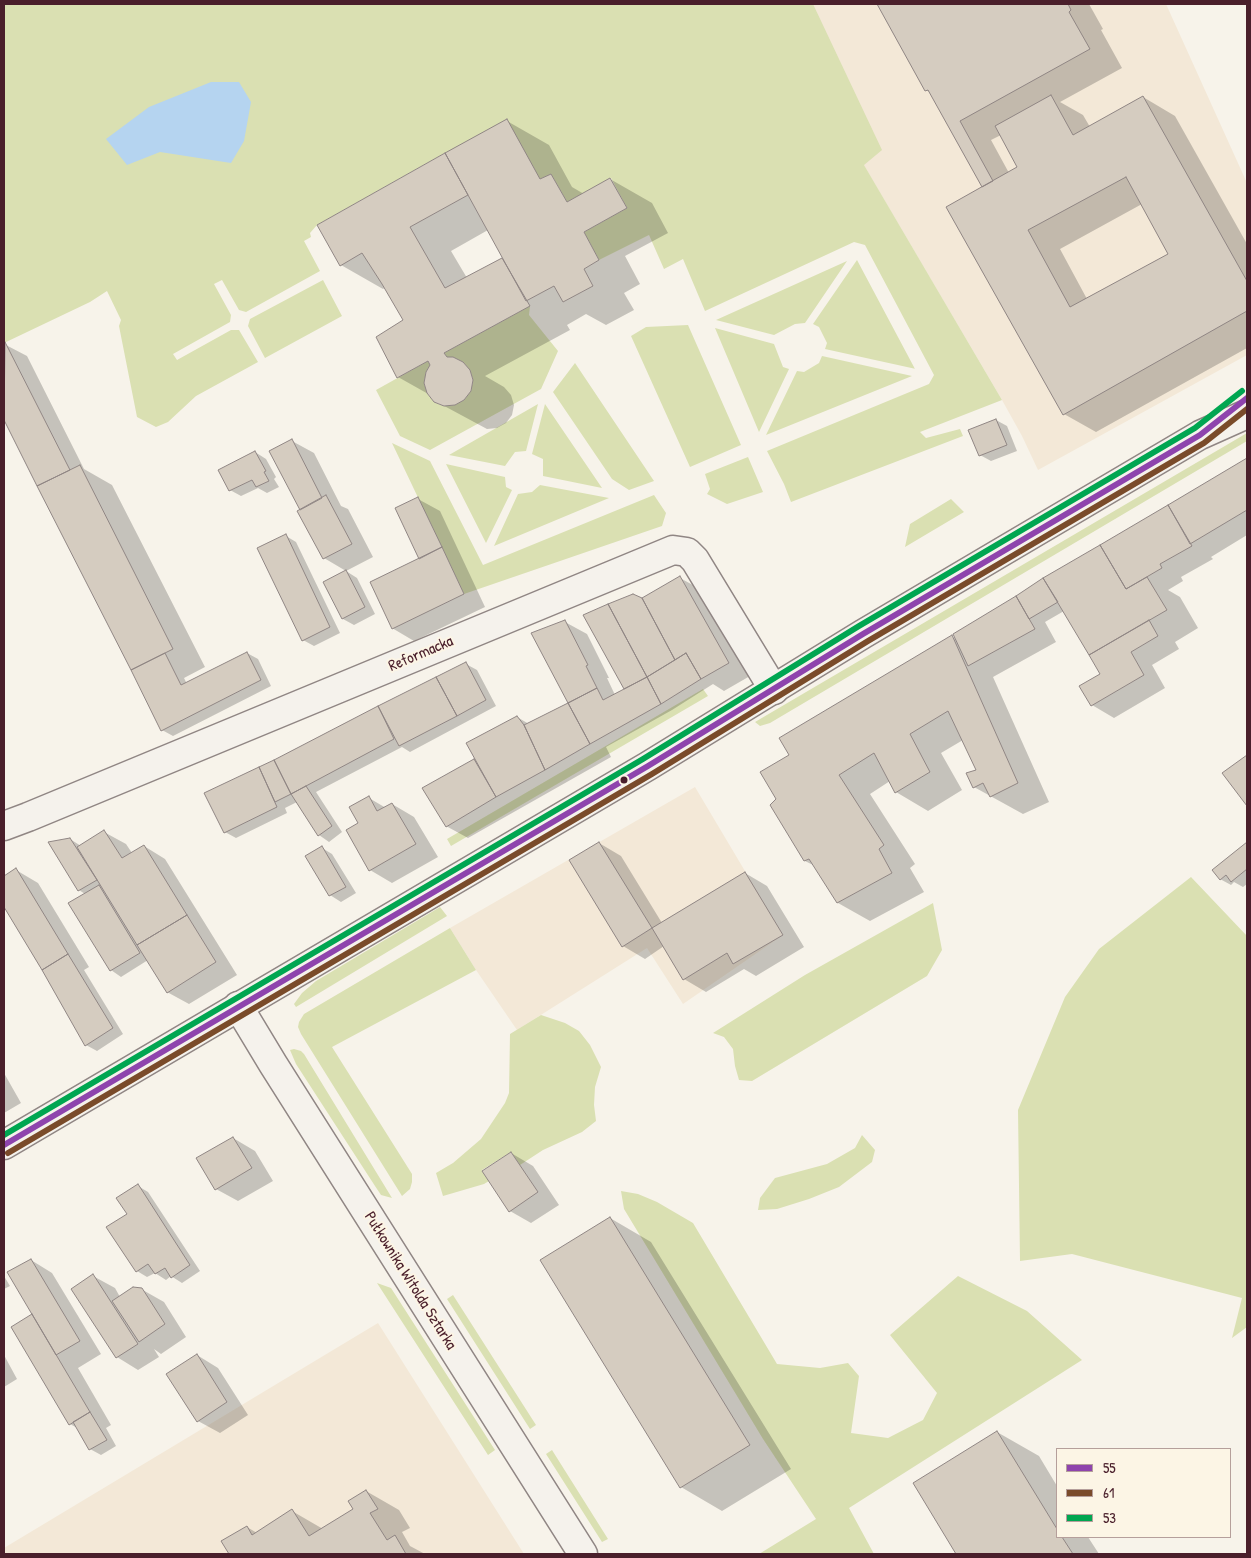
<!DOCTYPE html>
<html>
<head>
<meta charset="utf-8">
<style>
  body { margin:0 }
  #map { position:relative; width:1251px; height:1558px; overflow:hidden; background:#f7f3ea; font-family:"Patrick Hand",sans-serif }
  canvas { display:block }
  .frame { position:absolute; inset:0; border:5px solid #4a1f2b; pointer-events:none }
  .legend { position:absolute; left:1056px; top:1448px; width:175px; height:90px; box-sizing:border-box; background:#fcf5e5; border:1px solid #b59f9b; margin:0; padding:6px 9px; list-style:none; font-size:15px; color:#4a1f2b }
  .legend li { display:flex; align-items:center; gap:10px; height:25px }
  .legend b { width:25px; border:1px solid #b59f9b }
</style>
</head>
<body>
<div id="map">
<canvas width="1251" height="1558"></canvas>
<div class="frame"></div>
<ul class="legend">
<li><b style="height:6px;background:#8e44ad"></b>55</li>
<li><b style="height:6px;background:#7a4b2a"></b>61</li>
<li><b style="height:6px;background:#00a651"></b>53</li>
</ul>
</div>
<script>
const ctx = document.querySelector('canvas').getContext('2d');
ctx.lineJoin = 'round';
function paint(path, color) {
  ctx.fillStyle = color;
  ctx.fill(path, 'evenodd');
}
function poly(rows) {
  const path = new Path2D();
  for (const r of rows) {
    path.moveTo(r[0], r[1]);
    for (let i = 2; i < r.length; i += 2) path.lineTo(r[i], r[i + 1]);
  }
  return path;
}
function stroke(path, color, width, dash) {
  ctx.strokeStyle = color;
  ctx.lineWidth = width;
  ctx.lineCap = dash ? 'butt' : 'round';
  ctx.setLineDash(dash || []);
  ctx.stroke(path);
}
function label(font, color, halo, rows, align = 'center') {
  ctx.font = font + ' "Patrick Hand",sans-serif';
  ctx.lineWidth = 4;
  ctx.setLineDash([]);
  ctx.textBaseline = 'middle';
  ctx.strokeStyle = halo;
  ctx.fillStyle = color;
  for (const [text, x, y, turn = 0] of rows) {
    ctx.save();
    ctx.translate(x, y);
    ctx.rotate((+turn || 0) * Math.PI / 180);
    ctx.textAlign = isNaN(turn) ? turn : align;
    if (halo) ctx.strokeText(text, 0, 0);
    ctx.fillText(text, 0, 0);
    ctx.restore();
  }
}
paint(poly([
  [769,4,1166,4,1247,183,1247,355,1038,470,1022,436,1002,400],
  [695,787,783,935,683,1004,647,948,517,1030,476,970,450,928],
  [378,1323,524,1554,4,1554,4,1548]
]), '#f3e8d7');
paint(poly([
  [4,4,813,4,882,150,864,165,1002,400,920,432,926,438,960,429,963,436,791,502,784,484,767,451,929,384,934,375,865,245,854,242,705,311,683,259,664,269,649,235,599,260,584,232,627,208,611,178,567,202,551,174,540,179,445,153,317,225,310,233,311,237,304,241,320,271,246,312,239,310,222,280,214,284,231,315,230,322,173,354,177,360,231,330,239,330,258,362,196,396,168,422,156,427,137,417,119,326,121,320,107,291,90,302,4,343],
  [857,260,915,369,916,369,825,349,827,343,819,327,813,324],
  [847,261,805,323,795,324,774,335,716,320],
  [323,280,342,316,265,358,248,326,250,319],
  [530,306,529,315,558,351,541,389,430,450,400,436,376,390,428,361,430,365,426,372,424,383,427,393,434,402,444,406,455,405,464,400,471,391,473,380,470,370,463,362,453,357,447,357,444,353],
  [688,325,741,445,690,467,631,336,646,327],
  [715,328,774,344,783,367,789,369,759,432],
  [822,356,912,376,766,435,797,371,804,372,819,363],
  [575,363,654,481,629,490,612,479,553,392],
  [538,404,526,451,515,452,505,466,449,455],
  [545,404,602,488,543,476,543,459,532,454],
  [1247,433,1247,441,770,723,760,726,755,722],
  [392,443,430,461,483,565,654,495,666,513,662,526,464,594],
  [748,457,763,492,727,504,707,494,710,489,705,474],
  [446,464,505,477,506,487,512,490,486,543],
  [540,485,609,498,494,546,518,494,532,492],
  [951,499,964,512,905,547,910,524],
  [703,689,708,696,451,846,447,839],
  [1191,877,1247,936,1247,1327,1232,1338,1242,1298,1072,1254,1020,1261,1018,1110,1065,997,1099,949],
  [933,903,942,950,927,976,752,1081,739,1080,735,1066,733,1049,724,1037,713,1033,805,975],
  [440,907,447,916,296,1007,294,1004,302,993,316,981],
  [450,928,476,970,332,1047,412,1174,412,1182,410,1189,402,1196,301,1034,298,1027,299,1022,304,1014],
  [541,1015,565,1023,579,1031,590,1045,601,1067,595,1087,594,1105,596,1121,582,1132,543,1150,520,1165,511,1152,482,1170,489,1181,484,1184,443,1196,436,1173,453,1163,481,1139,505,1103,509,1093,510,1034],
  [294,1049,301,1051,304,1054,392,1198,381,1195,375,1186,296,1064,290,1050],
  [862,1135,875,1150,872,1162,839,1187,809,1199,777,1209,758,1210,760,1198,775,1178,827,1164,855,1148],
  [621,1191,638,1194,657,1202,693,1223,777,1364,820,1368,848,1363,859,1376,851,1433,888,1438,923,1420,937,1393,890,1335,958,1276,1027,1311,1082,1360,849,1508,874,1554,759,1554,816,1519,763,1439,624,1209],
  [377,1283,391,1288,495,1450,488,1455],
  [453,1295,536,1425,530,1429,447,1299],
  [552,1450,608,1539,602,1542,546,1454]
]), '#dae0b2');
paint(poly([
  [211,82,239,82,251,102,244,141,231,163,160,152,127,165,106,139,149,107]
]), '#b5d4f0');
paint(poly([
  [879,4,1089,4,1103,29,1101,30,1122,68,1060,102,1083,115,1090,127,1143,97,1175,116,1247,244,1247,348,1096,432,1064,414,984,187,931,93,926,90],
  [1001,135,1019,167,1009,173,991,140],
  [1142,204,1170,255,1087,299,1060,249],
  [507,121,549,145,572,187,584,194,610,179,652,203,668,233,625,256,640,284,624,293,634,310,606,325,586,314,567,325,570,330,485,376,504,387,511,395,514,405,512,415,506,423,497,428,487,429,435,401,430,395,398,377,404,320,386,287,383,289,341,265],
  [488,230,504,259,467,278,451,251],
  [4,344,27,356,84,469,112,485,205,667,184,678,187,684,247,653,258,659,271,686,173,736,162,730,4,418],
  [996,420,1007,426,1017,451,991,461,980,455],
  [292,441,314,453,341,506,348,509,373,557,346,571,324,558,302,511],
  [255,452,266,459,276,477,274,479,279,487,267,493,258,488,241,496,230,490],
  [1247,459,1247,535,1211,557,1213,559,1181,577,1183,581,1168,590,1180,597,1198,628,1175,642,1179,649,1152,665,1165,688,1114,718,1092,705,1101,674,1064,611,1045,622,1056,642,993,677,1049,802,1023,814,974,787,977,770,963,740,941,753,962,790,928,811,896,792,890,781,870,794,915,864,910,868,924,892,870,921,838,903,815,866,805,861,771,805,777,799,791,755,952,637,958,640,1101,546],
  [418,499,440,511,485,607,414,641,392,628,420,559],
  [286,536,296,542,340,633,314,646,303,640],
  [346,571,357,578,375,614,354,625,343,619,324,583],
  [680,578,702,590,750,676,724,691,713,684,672,710,606,747,611,757,468,838,446,826,424,788,475,759,517,717,529,724,570,704,565,622,587,634,609,678,607,678,615,695,625,689,585,616,642,599],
  [466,664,477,670,496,706,410,752,402,747,316,792,342,832,329,842,319,835,297,802,285,808,287,813,236,838,225,832,206,793,274,761],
  [369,798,386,808,392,804,414,817,438,857,392,883,370,870,360,824],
  [104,832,126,844,132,853,144,846,165,859,237,975,189,1004,167,992,148,960,121,977,111,970,85,894,79,890,70,839,81,846],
  [599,843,621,856,662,923,745,873,767,886,804,947,756,976,744,969,706,992,684,979,664,946,645,959,623,946],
  [1247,843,1247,884,1243,887,1234,882,1231,885,1220,879,1214,870],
  [322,848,332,854,356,893,341,902,330,895],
  [16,870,38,883,89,967,84,970,123,1034,97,1051,86,1045,4,905,4,878],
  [4,1073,21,1103,4,1113],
  [233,1138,255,1151,273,1181,238,1201,216,1189],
  [511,1153,533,1166,559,1205,531,1223,510,1211],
  [138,1186,148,1192,200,1271,182,1283,171,1276,166,1280,155,1273,147,1277,137,1271],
  [610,1218,651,1242,791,1469,722,1511,681,1487],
  [31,1260,52,1273,101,1354,78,1368,111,1425,106,1428,116,1446,101,1455,90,1449,79,1429,70,1424,34,1314],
  [4,1276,10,1286,4,1289],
  [93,1276,115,1288,120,1297,141,1289,164,1302,186,1337,161,1354,154,1349,159,1357,138,1370,117,1357],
  [4,1355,17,1379,4,1387],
  [197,1355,218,1368,248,1415,220,1433,198,1421],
  [997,1432,1039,1456,1057,1486,1057,1537,1088,1537,1099,1554,958,1554,915,1484],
  [366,1491,399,1510,410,1528,402,1532,410,1546,425,1554,231,1554,223,1542,247,1527,257,1533,292,1511,323,1529,354,1509]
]), '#0003');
const building = poly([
  [877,4,1068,4,1071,10,1069,12,1090,49,960,121,993,181,982,187,928,90,925,91,877,4],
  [1051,95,1073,135,1143,96,1247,281,1247,311,1063,415,946,207,1017,167,995,126,1051,95],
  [1126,177,1168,254,1070,307,1028,230,1126,177],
  [507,119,540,179,551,174,567,202,610,178,627,208,584,232,599,260,584,269,593,286,563,302,554,286,526,301,445,153,507,119],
  [445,153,468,195,410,227,445,288,502,258,530,306,444,353,447,357,453,357,463,362,470,370,473,380,471,391,464,400,455,405,444,406,434,402,427,393,424,383,426,372,430,365,428,361,397,378,376,337,403,320,382,284,362,253,340,266,317,225,445,153],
  [5,342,70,470,37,486,4,420,5,342],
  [996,419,1007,445,979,456,968,430,996,419],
  [292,439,322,498,300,510,269,451,292,439],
  [255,451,266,471,264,472,269,481,256,487,252,480,229,491,218,470,255,451],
  [1247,458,1247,510,1190,544,1168,505,1247,458],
  [80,465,173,649,131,670,37,486,80,465],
  [326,495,352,544,323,559,297,511,326,495],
  [418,497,442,547,419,559,395,508,418,497],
  [1168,505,1192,546,1160,564,1162,568,1126,589,1100,545,1168,505],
  [286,534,330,627,302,641,257,548,286,534],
  [1100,545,1126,589,1147,577,1167,610,1089,655,1043,578,1100,545],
  [442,547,464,594,392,629,370,582,442,547],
  [346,570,365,607,342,619,323,582,346,570],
  [680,576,729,663,701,679,686,653,675,660,642,598,680,576],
  [1043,578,1058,602,1029,619,1016,596,1043,578],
  [633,594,642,598,675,660,647,677,608,604,633,594],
  [1016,596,1035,629,968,666,953,634,1016,596],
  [608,604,647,677,624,689,583,615,608,604],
  [565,620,588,665,586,666,597,688,568,703,531,633,565,620],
  [1149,620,1158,636,1131,652,1144,675,1091,706,1079,686,1100,674,1089,655,1149,620],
  [952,635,1018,783,990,797,983,783,973,788,966,773,976,770,948,711,910,734,930,772,895,793,874,753,839,775,884,845,879,849,892,873,837,903,809,859,804,861,770,805,776,799,760,772,789,755,779,738,952,635],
  [247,652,261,680,161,731,131,670,165,653,181,685,247,652],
  [686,653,701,679,661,704,647,677,686,653],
  [466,662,486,700,457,716,436,677,466,662],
  [436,677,457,716,399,746,378,706,436,677],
  [647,677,661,704,590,744,568,703,597,688,603,700,647,677],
  [568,703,590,744,545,770,524,725,568,703],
  [378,706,394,739,291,794,274,760,378,706],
  [517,716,524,725,545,770,496,797,466,743,517,716],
  [1247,755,1247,806,1222,773,1247,755],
  [474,759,496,797,446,827,422,788,474,759],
  [274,760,291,794,275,802,259,767,274,760],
  [259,767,277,807,224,833,204,793,259,767],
  [306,786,332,826,318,836,291,794,306,786],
  [369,796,377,811,392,803,416,844,369,871,346,830,358,823,349,807,369,796],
  [104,830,122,858,144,845,187,915,137,945,77,847,104,830],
  [70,838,97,880,78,891,48,842,70,838],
  [599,842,652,928,622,947,569,860,599,842],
  [1247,842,1247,869,1231,882,1226,875,1220,880,1212,870,1247,842],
  [322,846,346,887,329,896,305,856,322,846],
  [16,868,68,954,42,970,4,907,4,876,16,868],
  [745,872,783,935,733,964,727,953,683,980,652,928,745,872],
  [99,885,140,953,110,971,68,903,99,885],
  [187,915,216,962,167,993,137,945,187,915],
  [68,954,113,1028,85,1046,42,970,68,954],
  [233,1137,252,1168,215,1190,196,1158,233,1137],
  [511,1152,538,1192,509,1212,482,1171,511,1152],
  [138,1184,190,1265,171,1278,165,1268,155,1274,148,1264,136,1272,106,1227,127,1214,116,1198,138,1184],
  [610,1217,750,1445,680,1488,540,1260,610,1217],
  [31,1259,80,1341,56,1355,7,1272,31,1259],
  [93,1274,138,1344,116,1358,71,1289,93,1274],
  [133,1287,142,1288,165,1324,139,1342,112,1301,133,1287],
  [32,1314,90,1412,69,1425,11,1327,32,1314],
  [197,1354,227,1402,197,1422,166,1374,197,1354],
  [90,1412,107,1440,89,1450,73,1422,90,1412],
  [997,1431,1057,1529,1057,1537,1062,1537,1073,1554,956,1554,913,1483,997,1431],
  [366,1490,378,1509,370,1513,387,1540,395,1535,406,1554,229,1554,221,1541,247,1526,252,1535,292,1509,309,1536,353,1509,348,1501,366,1490]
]);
paint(building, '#d5ccc0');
stroke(building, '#908684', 1);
const minor = poly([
  [4,826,28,817,673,550,687,552,695,560,774,690],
  [238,1006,273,1064,583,1554]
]);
const tertiary = poly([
  [4,1145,648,766,863,634,1005,550,1200,435,1247,414]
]);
stroke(minor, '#908684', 31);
stroke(tertiary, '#908684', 31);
stroke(minor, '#f5f2ec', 28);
stroke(tertiary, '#f5f2ec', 28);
stroke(poly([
  [4,1145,648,766,863,634,1200,435,1247,398]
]), '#8e44ad', 6);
stroke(poly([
  [8,1153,652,774,868,641,1204,443,1247,409]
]), '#7a4b2a', 6);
stroke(poly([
  [4,1135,643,759,859,626,1195,428,1242,391]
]), '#00a651', 6);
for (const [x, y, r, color] of [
  [624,780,4.5,"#4a1f2b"]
]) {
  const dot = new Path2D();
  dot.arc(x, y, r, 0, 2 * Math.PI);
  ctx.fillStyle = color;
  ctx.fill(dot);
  stroke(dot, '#fcf5e5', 2);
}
label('16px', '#4a1f2b', '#fcf5e5', [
  ["Reformacka",421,654,-23],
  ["Pułkownika Witolda Sztarka",410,1281,58]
]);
</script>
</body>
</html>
